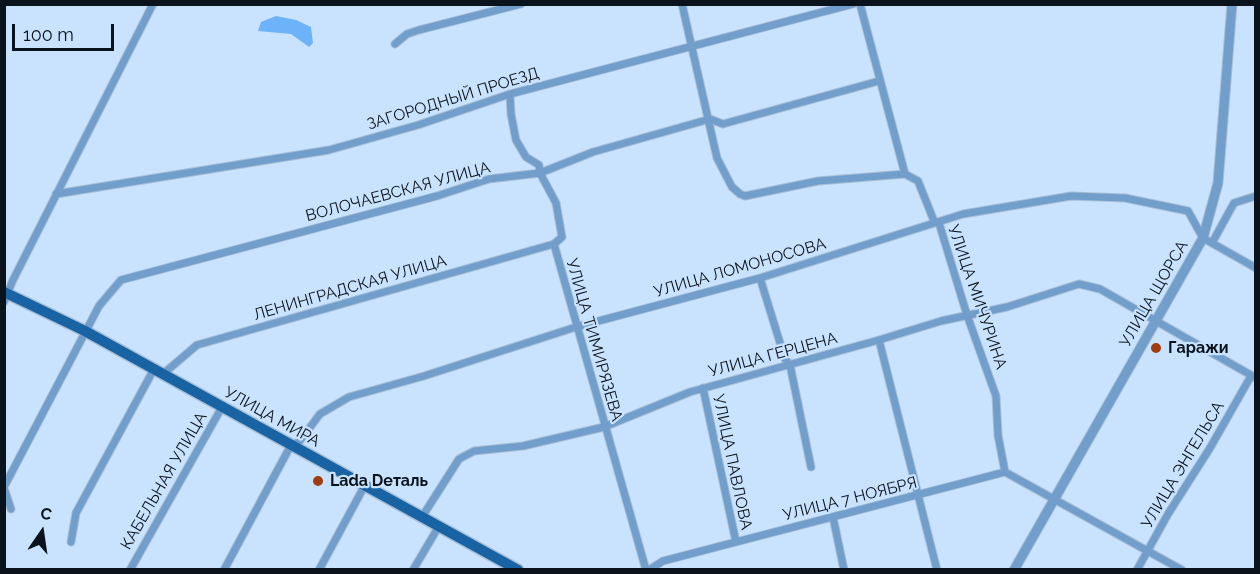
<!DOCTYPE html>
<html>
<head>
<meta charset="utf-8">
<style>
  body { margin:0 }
  #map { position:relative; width:1260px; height:574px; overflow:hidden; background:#c9e3fe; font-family:Raleway,sans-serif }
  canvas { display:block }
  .frame { position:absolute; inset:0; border:6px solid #0a131c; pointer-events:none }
  .north { position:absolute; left:12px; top:502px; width:60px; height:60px; -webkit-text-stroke:4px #c9e3fe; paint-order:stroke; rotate:13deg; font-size:16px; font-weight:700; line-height:24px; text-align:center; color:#0a131c }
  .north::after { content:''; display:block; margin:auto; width:21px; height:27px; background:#0a131c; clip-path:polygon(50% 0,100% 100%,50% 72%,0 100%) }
  .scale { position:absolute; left:12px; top:24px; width:102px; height:27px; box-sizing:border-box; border:3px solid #0a131c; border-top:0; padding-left:8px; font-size:18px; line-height:21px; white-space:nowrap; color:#0a131c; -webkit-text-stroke:4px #c9e3fe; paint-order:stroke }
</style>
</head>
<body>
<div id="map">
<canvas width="1260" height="574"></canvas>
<div class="frame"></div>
<div class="north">С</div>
<div class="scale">100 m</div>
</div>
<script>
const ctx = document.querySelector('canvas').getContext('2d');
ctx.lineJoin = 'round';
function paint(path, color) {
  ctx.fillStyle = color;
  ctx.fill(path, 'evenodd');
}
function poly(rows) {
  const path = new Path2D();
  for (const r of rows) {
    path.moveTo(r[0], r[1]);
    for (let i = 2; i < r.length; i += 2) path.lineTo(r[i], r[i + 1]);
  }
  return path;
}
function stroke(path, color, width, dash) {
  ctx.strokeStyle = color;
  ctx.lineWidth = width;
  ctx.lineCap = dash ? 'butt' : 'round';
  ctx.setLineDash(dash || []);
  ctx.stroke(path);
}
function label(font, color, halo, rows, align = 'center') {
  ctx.font = font + ' Raleway,sans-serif';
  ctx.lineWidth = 4.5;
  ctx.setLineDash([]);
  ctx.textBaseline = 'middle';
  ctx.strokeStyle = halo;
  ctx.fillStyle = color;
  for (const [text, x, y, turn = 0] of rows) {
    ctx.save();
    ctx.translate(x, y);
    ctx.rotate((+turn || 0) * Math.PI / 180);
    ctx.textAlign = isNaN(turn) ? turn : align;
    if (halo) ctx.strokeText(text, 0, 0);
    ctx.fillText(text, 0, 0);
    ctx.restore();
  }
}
paint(poly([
  [276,16,296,20,311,27,313,43,309,47,291,34,258,31,261,22]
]), '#6db3f9');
const minor = poly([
  [682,4,717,158,732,187,740,194,745,196,818,181,905,174],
  [860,4,905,174,918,181,934,221,939,223,967,315,996,396,998,435,1005,472],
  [395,44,407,34,419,30,521,4],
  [510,94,511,114,516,140,526,157,539,165,540,173,556,203,562,237,554,244,646,570],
  [56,194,329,150,418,125,510,94,853,4],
  [1212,243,1234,203,1256,196],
  [760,278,785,359,790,365,811,467],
  [4,302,13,280,153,4],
  [879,340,937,570],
  [163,374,197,345,554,244],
  [703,388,736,542],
  [4,487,99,306,121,280,437,196,489,179,540,173,593,152,710,119,723,124,879,81],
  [4,488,11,509],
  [422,517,459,459,474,451,523,446,604,427,690,392,879,340,941,321,1007,307,1079,284,1100,289,1256,378],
  [833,517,844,570],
  [71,542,76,513,154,369],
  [130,570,222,407],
  [224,570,291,445,299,442,320,414,349,397,424,376,576,327,760,278,963,214,1071,196,1125,198,1188,211,1203,238,1256,268],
  [319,570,365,485],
  [413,570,439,526],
  [649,570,663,561,1005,472,1182,570],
  [1137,570,1168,514,1210,448,1251,376]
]);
const tertiary = poly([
  [1014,570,1203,238,1218,183,1232,4]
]);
const primary = poly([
  [4,292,85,331,518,570]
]);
stroke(minor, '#a7bed5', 9);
stroke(tertiary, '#a7bed5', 11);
stroke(primary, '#a7bed5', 13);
stroke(minor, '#729ecb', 7);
stroke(tertiary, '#729ecb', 9);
stroke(primary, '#1863a3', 10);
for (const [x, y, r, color] of [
  [1156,348,6,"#a13c11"],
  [318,481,6,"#a13c11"]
]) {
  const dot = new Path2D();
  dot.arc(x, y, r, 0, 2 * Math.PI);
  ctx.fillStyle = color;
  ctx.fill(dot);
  stroke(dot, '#c9e3fe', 2);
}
label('16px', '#0a131c', '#c9e3fe', [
  ["ЗАГОРОДНЫЙ ПРОЕЗД",453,99,-17],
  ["ВОЛОЧАЕВСКАЯ УЛИЦА",398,192,-15],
  ["УЛИЦА ЛОМОНОСОВА",740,268,-16],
  ["ЛЕНИНГРАДСКАЯ УЛИЦА",350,288,-16],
  ["УЛИЦА ЩОРСА",1154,294,-60],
  ["УЛИЦА МИЧУРИНА",977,297,71],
  ["УЛИЦА ТИМИРЯЗЕВА",594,340,74],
  ["УЛИЦА ГЕРЦЕНА",773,355,-15],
  ["УЛИЦА МИРА",272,417,29],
  ["УЛИЦА ПАВЛОВА",732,462,78],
  ["УЛИЦА ЭНГЕЛЬСА",1183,465,-59],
  ["КАБЕЛЬНАЯ УЛИЦА",164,481,-60],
  ["УЛИЦА 7 НОЯБРЯ",850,499,-14]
]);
label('bold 16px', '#0a131c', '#c9e3fe', [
  ["Гаражи",1168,348],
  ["Lada Dеталь",330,481]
], 'left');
</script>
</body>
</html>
